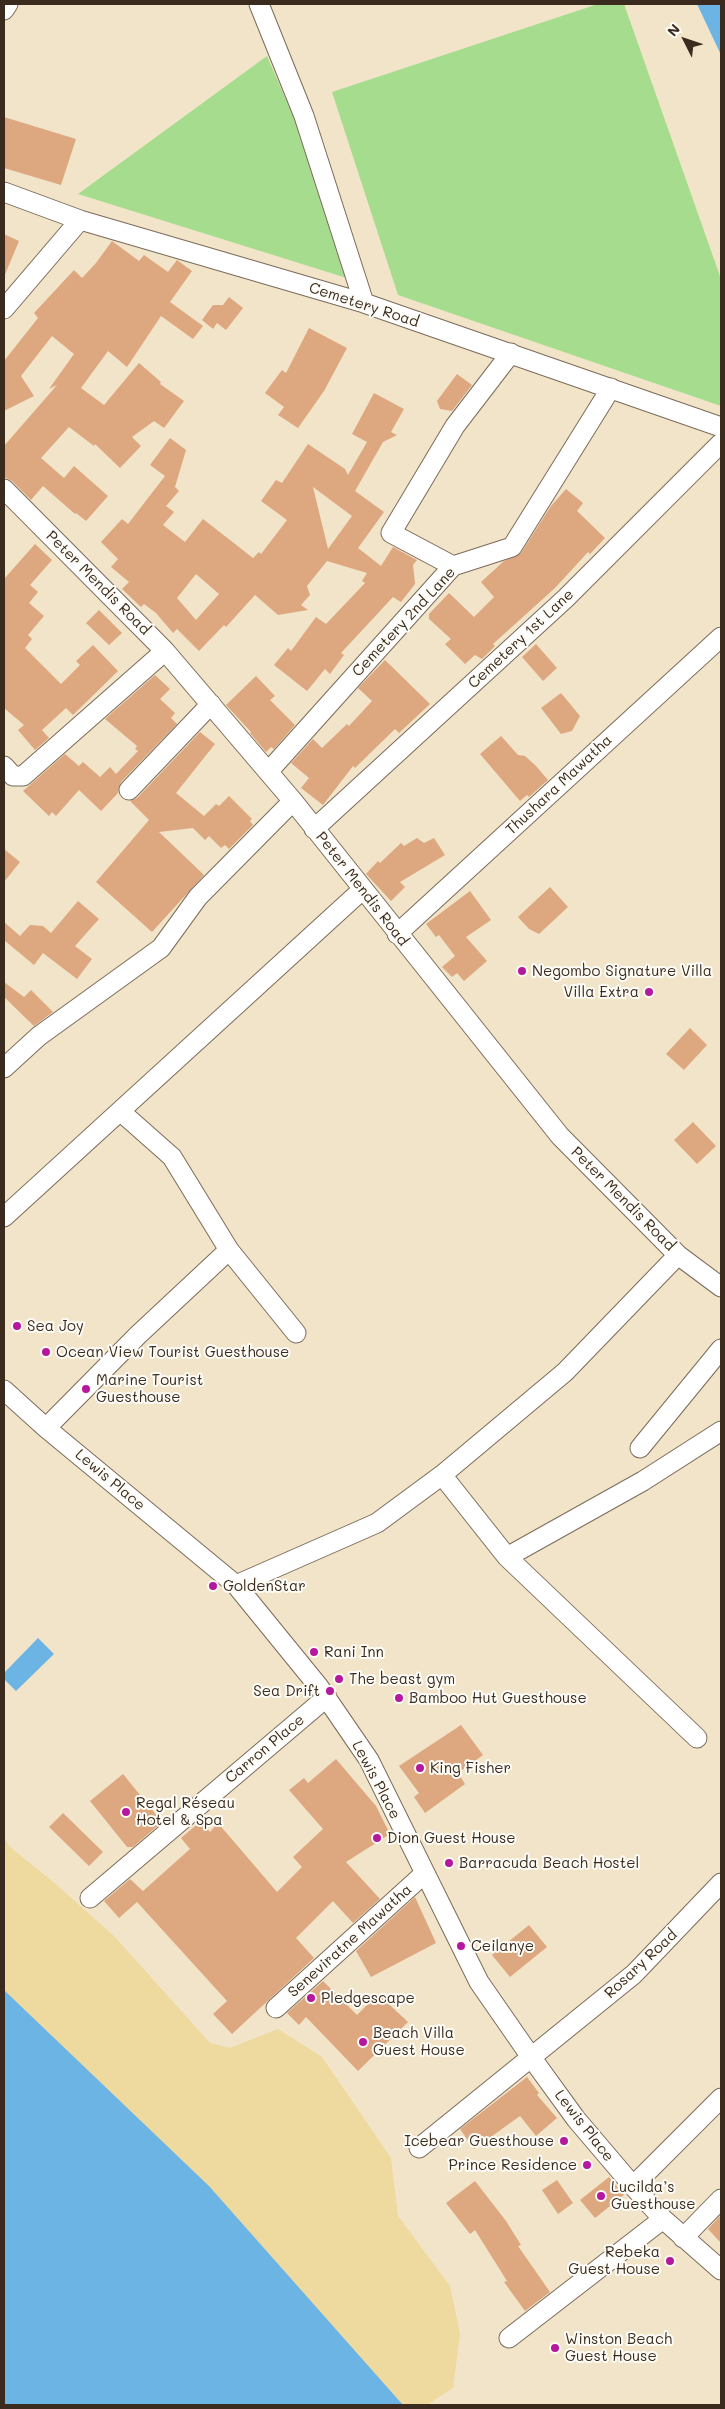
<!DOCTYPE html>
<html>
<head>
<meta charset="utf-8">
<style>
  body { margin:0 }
  #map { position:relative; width:725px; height:2409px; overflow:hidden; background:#f2e4c8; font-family:Mali,sans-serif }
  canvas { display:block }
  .frame { position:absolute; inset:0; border:5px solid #3b2a1e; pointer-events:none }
  .north { position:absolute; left:660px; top:15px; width:50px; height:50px; -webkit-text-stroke:4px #fdfcf7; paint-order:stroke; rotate:311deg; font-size:14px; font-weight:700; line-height:20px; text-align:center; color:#3b2a1e }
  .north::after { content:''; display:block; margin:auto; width:18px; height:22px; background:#3b2a1e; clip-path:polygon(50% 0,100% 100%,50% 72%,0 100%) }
</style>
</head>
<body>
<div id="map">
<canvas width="725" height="2409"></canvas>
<div class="frame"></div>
<div class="north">N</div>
</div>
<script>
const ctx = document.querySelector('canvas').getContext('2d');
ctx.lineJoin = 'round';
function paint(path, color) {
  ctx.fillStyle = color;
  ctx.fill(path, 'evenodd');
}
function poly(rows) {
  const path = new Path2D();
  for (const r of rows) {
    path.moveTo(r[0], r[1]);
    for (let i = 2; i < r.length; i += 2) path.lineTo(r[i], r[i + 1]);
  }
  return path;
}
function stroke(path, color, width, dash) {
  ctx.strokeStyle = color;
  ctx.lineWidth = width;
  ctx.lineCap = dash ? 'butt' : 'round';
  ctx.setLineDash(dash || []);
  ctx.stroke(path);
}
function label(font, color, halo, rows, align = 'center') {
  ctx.font = font + ' Mali,sans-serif';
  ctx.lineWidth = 4;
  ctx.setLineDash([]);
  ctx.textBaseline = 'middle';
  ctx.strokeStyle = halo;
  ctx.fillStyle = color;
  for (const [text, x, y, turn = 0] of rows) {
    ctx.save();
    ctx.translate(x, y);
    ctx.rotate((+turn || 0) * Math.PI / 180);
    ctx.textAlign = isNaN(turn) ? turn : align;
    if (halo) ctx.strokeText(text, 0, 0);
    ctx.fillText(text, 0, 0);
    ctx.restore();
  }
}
paint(poly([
  [598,4,624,4,721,279,721,406,398,295,332,92],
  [267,56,366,284,78,194]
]), '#a6dc8d');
paint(poly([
  [4,1837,9,1846,58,1886,115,1937,210,2043,230,2048,278,2029,322,2057,391,2158,398,2216,450,2286,460,2334,453,2388,427,2405,403,2405,209,2186,4,1990]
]), '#eeda9e');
paint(poly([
  [697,4,721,4,721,55],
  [38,1638,54,1654,16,1691,4,1679,4,1673],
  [4,1990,209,2186,403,2405,4,2405]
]), '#6cb4e3');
paint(poly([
  [4,117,76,139,61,185,4,168],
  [4,234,19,241,4,277],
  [112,241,139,261,144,255,168,272,177,260,192,271,170,302,203,326,193,339,161,316,127,367,108,351,81,388,104,405,139,363,161,382,160,384,184,401,164,428,154,421,132,437,141,446,120,468,95,444,94,446,69,427,41,458,64,478,74,466,108,496,86,521,76,513,75,514,43,486,31,500,12,481,4,477,4,446,57,385,49,389,74,354,52,336,21,376,34,396,4,411,4,361,38,318,34,313,74,270,82,278,96,263],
  [229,297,243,308,226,330,217,323,213,329,202,320,213,305,223,305],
  [309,328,347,348,324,391,298,428,278,415,284,407,265,393,282,370,286,373],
  [457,374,472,385,452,411,440,409,437,401],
  [374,393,404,409,391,432,397,435,383,442,355,491,384,512,358,548,381,566,393,547,417,560,413,565,415,584,401,602,393,597,341,653,344,655,330,674,325,669,307,691,274,665,288,648,291,651,316,617,326,624,365,583,362,581,367,573,327,561,307,586,310,595,301,605,308,610,278,615,255,595,226,627,224,625,199,651,177,629,173,633,156,613,144,604,141,607,122,589,129,582,111,567,118,559,101,542,122,519,128,524,165,476,150,465,170,438,186,450,175,487,179,491,166,506,174,512,163,525,185,542,203,519,253,558,259,552,261,554,287,520,261,501,276,480,282,483,308,444,345,469,348,475,367,442,352,434],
  [313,487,352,516,328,549],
  [196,574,219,594,196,620,177,598],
  [566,489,583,503,577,511,605,538,590,554,588,552,555,588,493,644,495,646,482,659,475,655,465,664,445,644,451,639,429,619,429,614,449,593,474,617,494,597,481,582,504,561,521,553,551,506],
  [35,544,52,560,30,585,38,592,29,603,44,616,28,635,32,639,25,648,61,684,80,665,76,661,93,645,118,671,73,715,66,708,42,730,49,738,35,750,18,730,24,725,4,708,4,579],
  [99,610,122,633,109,645,86,623],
  [536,644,557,668,543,681,522,657],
  [385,660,430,704,399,733,395,729,355,768,353,766,323,805,301,788,309,778,291,763,313,739,322,748,347,724,349,726,372,701,358,688],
  [155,675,170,689,160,699,175,713,171,718,177,724,121,782,118,793,101,811,79,790,56,816,52,812,49,816,23,791,65,754,79,766,83,762,100,777,110,767,116,774,138,751,135,749,137,746,105,719],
  [256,676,275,696,270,700,295,725,274,749,271,747,266,752,250,733,251,732,226,705],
  [561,693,580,716,572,731,561,734,541,708],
  [200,732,215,744,176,793,204,816,216,804,219,806,229,796,252,819,250,821,253,825,229,849,225,845,221,848,209,836,205,840,193,828,159,832,204,875,152,932,96,882,149,820,130,801,137,798],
  [501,736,518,755,525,756,536,766,548,780,529,797,527,795,520,801,480,754],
  [417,838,424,843,434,838,445,855,400,882,405,887,391,901,366,874,378,861,380,863,401,843,404,846],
  [4,849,20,862,4,882],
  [550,887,568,907,539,934,529,929,518,917],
  [470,891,491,920,466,937,487,961,464,981,457,973,452,977,442,967,455,956,439,935,436,937,426,924],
  [78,901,99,919,75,946,92,959,77,979,43,953,34,965,4,940,4,922,20,936,30,925,43,926,51,933],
  [4,982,24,997,31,990,53,1012,34,1026,4,997],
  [690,1028,707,1045,684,1070,666,1054],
  [693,1122,716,1146,697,1164,674,1140],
  [461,1725,483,1755,458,1773,465,1784,425,1813,414,1797,419,1793,399,1766],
  [336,1759,376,1806,390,1834,346,1862,380,1899,353,1923,333,1901,296,1938,314,1958,232,2034,213,2014,227,2001,137,1902,119,1918,104,1901,130,1879,143,1891,190,1849,181,1838,201,1821,210,1832,218,1823,277,1892,302,1867,293,1857,323,1829,289,1790,304,1778,308,1783],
  [123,1774,162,1822,133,1847,127,1847,90,1801],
  [63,1813,103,1852,89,1866,49,1827],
  [415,1897,436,1943,371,1977,356,1951],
  [529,1925,547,1947,510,1977,492,1955],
  [323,1981,357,2015,378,1994,408,2022,358,2071,306,2017,299,2025,287,2013],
  [527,2077,539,2093,537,2095,557,2118,536,2136,520,2116,474,2149,460,2129],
  [609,2177,624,2195,595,2218,580,2200],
  [557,2180,573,2203,558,2214,542,2190],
  [475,2181,506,2221,521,2245,518,2246,550,2292,525,2311,504,2282,507,2281,475,2230,470,2234,446,2203],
  [721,2215,721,2243,708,2229]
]), '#dda780');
const minor = poly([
  [259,4,304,116,364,303],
  [4,10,8,4],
  [4,192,80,220,364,303,721,427],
  [4,309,80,220],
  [4,489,165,651,293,801,560,1136,678,1255,721,1287],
  [453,566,391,533,455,426,511,353],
  [4,766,13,776,23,776,165,651],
  [268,772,453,566,512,547,611,388],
  [129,790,211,704],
  [314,829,566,598,721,443],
  [397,934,721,637],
  [4,1068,39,1036,161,948,198,897,293,801],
  [120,1111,172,1157,229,1250,296,1333],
  [4,1217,362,890],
  [4,1390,46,1428,236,1585,319,1687,369,1760,479,1982,531,2057,576,2119,633,2186,663,2219,721,2270],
  [46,1428,138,1335,229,1250],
  [640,1448,721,1349],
  [442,1475,507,1557,697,1738],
  [507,1557,643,1481,721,1431],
  [236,1585,377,1523,442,1475,565,1372,678,1255],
  [90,1898,327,1697],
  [276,2008,425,1873],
  [419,2148,634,1974,721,1883],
  [633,2186,721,2098],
  [683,2238,721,2199],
  [509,2338,663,2219]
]);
stroke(minor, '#7b6b5a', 21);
stroke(minor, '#fff', 19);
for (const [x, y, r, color] of [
  [522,971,5,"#b5179e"],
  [649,992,5,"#b5179e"],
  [17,1326,5,"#b5179e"],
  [46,1352,5,"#b5179e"],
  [86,1389,5,"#b5179e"],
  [213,1586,5,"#b5179e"],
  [314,1652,5,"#b5179e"],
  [339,1679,5,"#b5179e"],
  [330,1691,5,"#b5179e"],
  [399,1698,5,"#b5179e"],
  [420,1768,5,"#b5179e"],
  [126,1812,5,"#b5179e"],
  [377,1838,5,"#b5179e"],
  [449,1863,5,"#b5179e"],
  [461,1946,5,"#b5179e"],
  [311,1998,5,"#b5179e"],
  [363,2042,5,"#b5179e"],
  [564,2141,5,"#b5179e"],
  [587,2165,5,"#b5179e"],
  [601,2196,5,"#b5179e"],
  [670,2261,5,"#b5179e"],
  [555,2348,5,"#b5179e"]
]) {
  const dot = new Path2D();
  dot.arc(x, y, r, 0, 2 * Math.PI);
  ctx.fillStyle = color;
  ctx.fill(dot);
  stroke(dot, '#fdfcf7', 2);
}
label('15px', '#3b2a1e', '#fdfcf7', [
  ["Cemetery Road",364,305,18],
  ["Peter Mendis Road",98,583,45],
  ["Cemetery 2nd Lane",404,622,-47],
  ["Cemetery 1st Lane",521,639,-43],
  ["Thushara Mawatha",559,785,-43],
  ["Peter Mendis Road",362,889,52],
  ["Peter Mendis Road",623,1199,45],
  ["Lewis Place",110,1480,40],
  ["Carron Place",265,1749,-40],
  ["Lewis Place",376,1780,62],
  ["Seneviratne Mawatha",350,1941,-42],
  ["Rosary Road",641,1964,-43],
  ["Lewis Place",584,2126,52]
]);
label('15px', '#3b2a1e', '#fdfcf7', [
  ["Negombo Signature Villa",532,971],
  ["Villa Extra",639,992,"right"],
  ["Sea Joy",27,1326],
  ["Ocean View Tourist Guesthouse",56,1352],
  ["Marine Tourist",96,1380],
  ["Guesthouse",96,1397],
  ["GoldenStar",223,1586],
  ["Rani Inn",324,1652],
  ["The beast gym",349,1679],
  ["Sea Drift",320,1691,"right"],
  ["Bamboo Hut Guesthouse",409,1698],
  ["King Fisher",430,1768],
  ["Regal Réseau",136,1803],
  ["Hotel & Spa",136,1820],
  ["Dion Guest House",387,1838],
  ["Barracuda Beach Hostel",459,1863],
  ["Ceilanye",471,1946],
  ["Pledgescape",321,1998],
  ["Beach Villa",373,2033],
  ["Guest House",373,2050],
  ["Icebear Guesthouse",554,2141,"right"],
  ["Prince Residence",577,2165,"right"],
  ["Lucilda’s",611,2187],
  ["Guesthouse",611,2204],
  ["Rebeka",660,2252,"right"],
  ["Guest House",660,2269,"right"],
  ["Winston Beach",565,2339],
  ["Guest House",565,2356]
], 'left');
</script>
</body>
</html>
